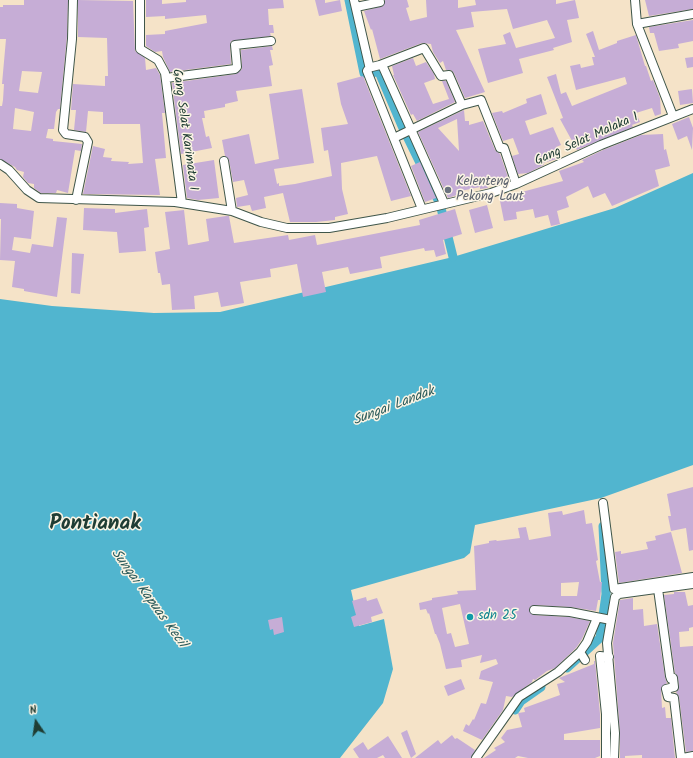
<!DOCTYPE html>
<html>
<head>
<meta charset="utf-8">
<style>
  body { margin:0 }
  #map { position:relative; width:693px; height:758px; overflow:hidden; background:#f5e3c8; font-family:Kalam,sans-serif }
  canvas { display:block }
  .north { position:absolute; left:16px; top:702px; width:40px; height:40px; -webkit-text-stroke:3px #fcf5e5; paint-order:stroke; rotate:347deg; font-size:11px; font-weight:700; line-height:16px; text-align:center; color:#1f3d34 }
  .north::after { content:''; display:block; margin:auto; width:14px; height:18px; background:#1f3d34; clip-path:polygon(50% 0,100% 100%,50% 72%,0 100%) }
</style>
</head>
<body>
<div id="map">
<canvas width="693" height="758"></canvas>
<div class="north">N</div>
</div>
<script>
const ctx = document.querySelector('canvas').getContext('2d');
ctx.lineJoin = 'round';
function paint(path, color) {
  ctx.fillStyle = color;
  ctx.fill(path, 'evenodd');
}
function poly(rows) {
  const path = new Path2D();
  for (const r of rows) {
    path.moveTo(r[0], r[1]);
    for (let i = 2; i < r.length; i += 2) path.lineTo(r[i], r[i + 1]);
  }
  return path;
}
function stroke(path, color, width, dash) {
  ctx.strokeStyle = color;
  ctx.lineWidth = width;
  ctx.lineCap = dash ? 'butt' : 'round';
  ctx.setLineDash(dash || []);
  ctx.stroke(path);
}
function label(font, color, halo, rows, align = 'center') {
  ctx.font = font + ' Kalam,sans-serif';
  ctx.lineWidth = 3;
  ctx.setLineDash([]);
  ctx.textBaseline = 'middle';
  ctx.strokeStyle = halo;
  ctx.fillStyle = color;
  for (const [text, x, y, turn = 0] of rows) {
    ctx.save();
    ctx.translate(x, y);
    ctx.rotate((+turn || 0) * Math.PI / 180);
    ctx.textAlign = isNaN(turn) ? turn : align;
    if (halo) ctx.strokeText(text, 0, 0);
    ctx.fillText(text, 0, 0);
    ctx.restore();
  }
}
paint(poly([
  [693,173,693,465,601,498,475,525,470,553,464,558,351,590,359,626,384,619,393,669,383,703,340,758,0,758,0,299,52,306,154,313,220,312,453,257,615,208]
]), '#51b5cf');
stroke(poly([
  [349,0,364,73,379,72,402,126,440,204,453,257],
  [567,668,600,638,606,594,603,526],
  [515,710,521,701,541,687],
  [610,717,610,748]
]), '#51b5cf', 9);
paint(poly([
  [24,0,68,0,67,36,60,109,58,109,56,112,54,129,48,129,46,138,53,139,53,141,82,144,81,151,75,150,68,193,57,190,56,193,41,193,34,188,34,184,28,183,23,177,24,172,17,170,15,167,0,159,0,106,2,106,3,100,4,84,2,84,6,39,0,39,0,7,3,7,3,5,24,5],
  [22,71,42,72,38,93,19,91],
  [15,108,34,112,31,131,13,129],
  [78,0,133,1,135,51,145,58,146,70,156,68,160,75,165,113,162,113,166,158,155,159,160,195,83,194,93,146,105,149,103,157,112,158,111,161,129,162,128,164,143,163,140,124,103,124,103,112,88,111,86,132,74,130,76,110,71,110,73,84,105,86,105,76,108,76,107,38,78,37],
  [146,0,162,0,162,4,186,2,186,0,283,0,284,8,268,9,269,25,273,25,274,33,270,33,271,36,231,41,230,46,231,64,170,72,163,57,162,51,155,52,146,46,146,35,165,34,165,31,207,23,206,15,165,19,165,16,146,17],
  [315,0,325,0,325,3,340,0,342,11,319,16],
  [385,0,407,0,409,7,406,8,410,21,427,17,426,0,458,0,458,8,476,5,475,0,556,0,556,4,575,0,579,18,567,20,572,42,553,48,554,50,519,59,523,73,488,83,478,49,506,44,503,35,510,32,516,48,555,38,547,20,513,29,507,9,471,12,474,27,456,30,485,92,465,98,454,73,451,70,446,70,443,61,440,63,433,52,431,44,422,43,380,59,372,29,371,30,364,11,383,6],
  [645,0,693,0,693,9,649,16],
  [693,20,693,41,678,44,679,48,659,51,654,33,650,33,649,27],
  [593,31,599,50,617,43,617,41,636,35,645,66,646,66,651,81,653,80,660,98,661,114,655,116,652,108,636,113,640,122,632,125,633,127,577,150,560,119,563,118,547,77,556,74,561,94,566,92,572,106,627,84,625,77,576,90,570,66,580,64,581,68,594,65,592,57,595,57,586,34],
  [272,46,273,50,270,50,273,65,269,66,272,86,236,91,238,101,225,104,225,107,204,111,205,118,202,118,206,137,209,136,212,148,181,154,172,83,236,74,242,69,241,50],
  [693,57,693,67,687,68,685,58],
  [413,58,416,66,426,62,434,74,435,79,424,83,433,104,449,99,442,81,446,81,455,102,417,121,413,114,411,115,393,75,394,75,392,66],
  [363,76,411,196,391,201,377,156,341,163,342,189,348,214,335,217,335,220,316,222,290,222,283,193,264,197,266,208,252,211,250,205,237,207,236,198,248,195,244,180,233,182,229,160,225,156,222,140,249,134,255,164,279,159,269,94,302,89,314,163,274,169,277,184,279,183,279,186,295,184,332,176,328,150,324,151,321,128,348,124,341,104,337,83],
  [692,89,693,103,680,105,678,91],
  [541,94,547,114,525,121,530,135,553,127,561,145,556,147,560,158,543,163,544,165,528,173,518,174,512,156,519,154,513,138,503,141,492,113,502,111,503,113,527,103,526,99],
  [464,110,465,121,469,121,469,125,483,121,495,150,500,154,509,180,487,186,488,188,480,189,480,187,456,192,457,195,448,198,418,132],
  [457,119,459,151,438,128],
  [689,117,693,128,692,150,687,136,678,140,672,124],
  [663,134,664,150,666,149,670,166,655,170,659,186,612,206,605,193,593,198,588,186,566,197,569,207,557,211,560,224,551,226,548,215,535,218,533,209,516,212,517,219,504,221,500,201,519,196,518,193,563,181,559,171,584,162,582,160,603,150,641,135],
  [214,160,219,198,198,200,187,198,183,165],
  [420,162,436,198,425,202,411,166],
  [0,203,17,204,17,208,34,211,31,239,14,237,12,250,30,253,32,244,53,247,57,217,67,218,57,297,24,291,24,289,12,287,15,261,0,260,1,219,0,219],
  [487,205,493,228,475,233,469,210],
  [84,208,115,209,115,213,147,209,149,227,144,228,146,251,119,253,117,232,83,230],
  [455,209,462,234,443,240,446,254,436,257,434,250,425,251,424,248,380,257,382,268,350,274,348,267,322,272,326,292,303,297,297,264,270,269,271,277,240,282,244,303,221,307,218,292,194,296,195,309,172,310,170,284,162,285,160,273,158,273,155,252,170,249,165,212,184,210,188,245,209,241,206,219,226,216,229,216,234,243,288,235,289,240,315,235,317,245,420,225,419,220],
  [72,253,84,254,80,294,71,293],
  [693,487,693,550,689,551,686,528,671,531,668,516,671,516,667,494],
  [584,510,586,524,592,523,598,560,596,561,600,582,602,582,600,600,598,600,596,611,570,607,534,605,530,607,529,610,533,615,569,617,590,621,582,639,576,648,555,668,547,671,535,680,533,679,532,682,512,697,506,696,503,710,482,740,463,731,466,724,469,726,473,719,474,720,481,703,486,704,493,682,479,679,481,671,498,664,496,659,480,663,482,655,461,660,462,667,446,669,440,644,436,634,435,634,429,613,428,614,426,609,420,610,419,603,432,600,432,598,458,594,457,591,476,590,474,546,489,543,489,541,496,540,497,541,520,538,518,528,526,527,529,540,551,536,548,513,562,511,563,515],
  [579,582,577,596,561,596,561,583],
  [460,604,469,644,455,647,451,633,447,634,442,608],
  [671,532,682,573,619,583,615,552,621,551,621,554,648,549,646,542,656,540,655,536],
  [674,592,685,592,688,606,693,605,693,627,689,628,689,631,679,632,680,647,693,646,693,751,686,752,679,697,676,692,679,689,678,677,675,673,664,595,674,594],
  [366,597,367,601,377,598,383,613,371,617,372,622,354,627,351,617,356,615,352,601],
  [633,598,633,610,643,609,644,626,657,624,665,677,667,683,661,688,662,708,665,707,666,718,671,718,675,758,642,758,642,755,625,756,625,758,620,758,620,733,613,643,620,600],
  [282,617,284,632,274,635,273,629,270,630,268,620],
  [594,661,595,661,600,714,600,728,564,734,564,740,600,740,600,756,595,758,528,758,518,756,515,758,484,758,496,750,494,748,505,742,501,738,507,730,522,727,518,713,525,712,524,708,560,695,557,684,565,682,559,678,594,664],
  [461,679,465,689,448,696,444,686],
  [407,730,416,754,411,758,401,733],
  [452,735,455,739,457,738,475,750,471,758,415,758,438,740,441,744],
  [388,736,402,758,385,758,383,755,377,758,359,758,353,749,363,742,368,750]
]), '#c6add6');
const minor = poly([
  [73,0,72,39,63,130,66,134,85,137,88,142,76,200],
  [140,0,140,49,158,60,165,73,182,203],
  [354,0,369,65,372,67,380,65,383,67,444,203],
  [635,0,637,24,673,116],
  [356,7,380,2],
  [637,24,693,14],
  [380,65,424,48,441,76,449,75,462,105],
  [370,67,367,71,422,209],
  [166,78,235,69,237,67,235,45,271,41],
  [394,138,462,105,481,100,500,148,504,148,516,184],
  [224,161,232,211],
  [0,164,9,170,27,190,39,198,175,202,232,211,261,222,287,228,329,228,387,218,491,193,516,184,601,145,693,109],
  [603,503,614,589,693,577],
  [658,589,670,676,671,679,673,678,674,687,666,689,668,697,674,698,681,758],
  [534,610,570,612,611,620],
  [580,652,585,660],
  [476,758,519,697,558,672,580,652,587,642,597,618],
  [606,758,606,714,600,656,609,657],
  [614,758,615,733,607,643,615,597,619,594,693,584],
  [683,758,693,756]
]);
stroke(minor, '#3f564a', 10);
stroke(minor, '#fff', 8);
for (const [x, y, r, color] of [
  [448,190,4,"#6b7280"],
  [470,617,4,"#0f9aa8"]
]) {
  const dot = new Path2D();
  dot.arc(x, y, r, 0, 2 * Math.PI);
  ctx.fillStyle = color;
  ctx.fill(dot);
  stroke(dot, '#fcf5e5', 1.5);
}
label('13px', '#1f3d34', '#fcf5e5', [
  ["Gang Selat Karimata I",184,130,82],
  ["Gang Selat Malaka 1",587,140,-24]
]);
label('13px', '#5b616d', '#fcf5e5', [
  ["Kelenteng",456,183],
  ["Pekong Laut",456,198]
], 'left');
label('13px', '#0d838f', '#fcf5e5', [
  ["sdn 25",478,617]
], 'left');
label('italic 14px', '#2c5b5b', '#fcf5e5', [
  ["Sungai Landak",394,407,-21],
  ["Sungai Kapuas Kecil",148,599,54]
]);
label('bold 21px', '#1f3d34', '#fcf5e5', [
  ["Pontianak",95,525]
]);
</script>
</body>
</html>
